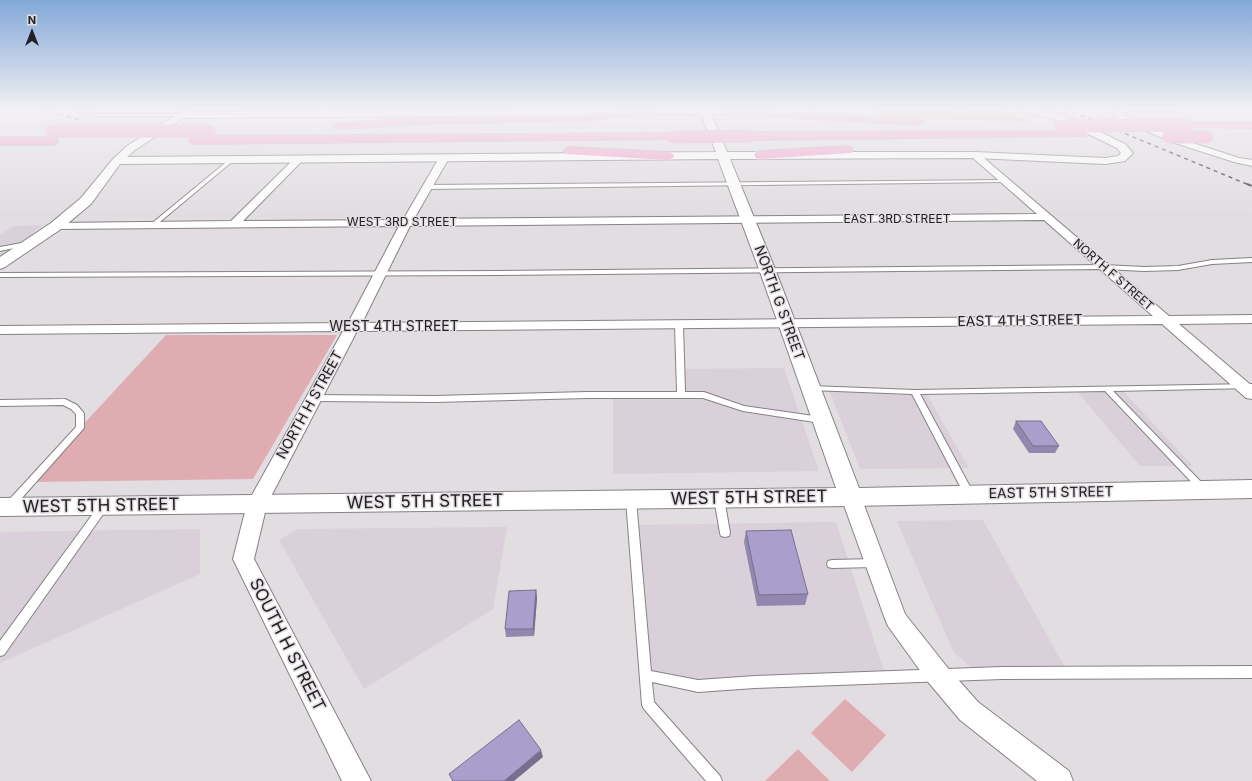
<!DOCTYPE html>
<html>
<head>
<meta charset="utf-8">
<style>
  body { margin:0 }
  #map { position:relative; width:1252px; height:781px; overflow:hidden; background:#e1dde1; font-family:Inter,sans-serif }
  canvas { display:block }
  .north { position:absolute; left:12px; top:12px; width:40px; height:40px; -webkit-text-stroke:3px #e1dde1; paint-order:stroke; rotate:0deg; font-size:11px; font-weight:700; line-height:16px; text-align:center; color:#222022 }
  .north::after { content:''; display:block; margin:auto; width:14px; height:18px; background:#222022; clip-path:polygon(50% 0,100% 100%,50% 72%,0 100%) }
</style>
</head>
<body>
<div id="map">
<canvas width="1252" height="781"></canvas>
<div class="north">N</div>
</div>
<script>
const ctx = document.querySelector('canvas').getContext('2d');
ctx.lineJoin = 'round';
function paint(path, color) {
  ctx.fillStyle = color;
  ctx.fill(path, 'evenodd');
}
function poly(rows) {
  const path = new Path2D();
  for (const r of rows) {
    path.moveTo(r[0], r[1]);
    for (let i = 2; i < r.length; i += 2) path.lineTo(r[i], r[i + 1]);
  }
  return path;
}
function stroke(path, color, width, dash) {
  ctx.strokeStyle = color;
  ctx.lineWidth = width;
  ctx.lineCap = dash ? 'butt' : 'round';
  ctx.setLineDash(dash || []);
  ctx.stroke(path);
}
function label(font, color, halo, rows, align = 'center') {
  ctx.font = font + ' Inter,sans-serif';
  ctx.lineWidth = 3;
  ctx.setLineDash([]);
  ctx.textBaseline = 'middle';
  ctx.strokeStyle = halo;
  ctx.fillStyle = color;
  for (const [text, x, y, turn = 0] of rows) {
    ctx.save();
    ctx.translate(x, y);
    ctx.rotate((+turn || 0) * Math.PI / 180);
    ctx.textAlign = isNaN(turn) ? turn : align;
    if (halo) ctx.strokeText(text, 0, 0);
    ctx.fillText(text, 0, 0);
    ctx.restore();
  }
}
paint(poly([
  [137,109,313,109,134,110],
  [43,225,31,234,33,234,0,257,0,235,14,226],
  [784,368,819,471,613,474,613,395,681,395,680,369],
  [828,388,925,391,969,468,860,469],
  [1075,389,1121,389,1193,466,1140,466],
  [983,520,1068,673,980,674,954,653,897,521],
  [836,522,882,666,892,677,698,686,645,675,633,525],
  [507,527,493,609,364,689,279,540,298,529],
  [200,529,200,574,0,663,0,532]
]), '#d9d0da');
paint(poly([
  [1002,109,1029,121,904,118,878,114,874,110],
  [166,335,337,335,253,479,30,482],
  [845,699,886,735,852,772,811,733],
  [798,749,830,781,765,781]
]), '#dfacb2');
const service = poly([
  [69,109,74,109,99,114,180,114,190,109,194,109,181,116,99,116,81,113,69,109],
  [230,159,234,160,155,226,151,226,151,224,230,159],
  [1004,180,1006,180,1006,182,428,189,425,187,428,185,1004,180],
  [27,242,29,243,29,245,0,251,0,247,27,242],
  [1252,258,1252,262,1212,264,1178,270,1144,271,1104,269,498,275,0,277,0,273,498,271,1104,265,1144,267,1178,266,1212,260,1252,258],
  [679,323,683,325,685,392,704,392,744,406,821,417,825,420,824,422,821,423,743,411,703,398,587,398,435,402,313,401,309,398,313,395,435,396,587,392,677,392,675,325,679,323],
  [1252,384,1252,388,1113,391,1205,486,1207,488,1205,490,1202,491,1199,490,1105,391,920,394,974,494,972,496,969,497,966,496,964,494,912,394,811,390,807,388,811,386,915,390,1252,384],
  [65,399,77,405,83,412,84,414,84,428,13,508,10,509,7,508,5,505,7,502,76,427,76,414,71,409,63,405,0,406,0,400,65,399],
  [719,494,722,496,724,498,730,533,729,536,725,537,721,536,720,533,714,498,716,496,719,494],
  [631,496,634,497,636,500,651,671,698,680,755,676,1002,667,1252,666,1252,678,1002,679,755,688,698,692,652,682,654,702,720,776,722,781,706,781,644,709,642,705,626,500,628,497,631,496],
  [103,503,106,504,108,507,106,510,4,655,0,656,0,641,100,504,103,503],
  [875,559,879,560,880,563,879,566,875,567,832,568,828,567,827,564,828,561,832,560,875,559]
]);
const minor = poly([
  [321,109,329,109,324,116,321,116,317,114,321,109],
  [1116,109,1179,109,1175,111,1131,111,1121,113,1127,117,1181,139,1239,158,1252,160,1252,166,1234,162,1175,143,1121,121,1112,113,1116,109],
  [975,152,978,153,1169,316,1252,315,1252,323,1179,324,1252,386,1252,399,1246,398,1162,324,357,331,267,504,254,559,371,781,342,781,233,559,247,504,343,331,0,334,0,326,348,323,399,226,56,229,50,226,56,223,231,221,296,157,299,156,304,159,302,161,243,221,403,220,439,158,444,155,449,158,414,219,1037,214,972,157,970,155,975,152],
  [1044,220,1153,316,362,323,410,226,1044,220],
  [851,490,858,492,861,497,905,614,947,667,978,702,1069,771,1073,781,1037,781,960,720,929,683,888,626,885,619,841,497,844,492,851,490]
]);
const tertiary = poly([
  [663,109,812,109,807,112,711,114,727,152,975,152,1105,158,1118,156,1121,153,1117,148,1070,125,1048,117,1018,111,1016,109,1035,109,1053,112,1078,121,1125,144,1133,153,1125,161,1105,164,975,158,730,159,775,269,859,488,1252,480,1252,498,851,506,0,516,0,498,836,488,759,269,718,159,120,164,91,204,61,229,5,267,0,269,0,257,51,223,81,198,113,159,127,146,181,112,663,109],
  [701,114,716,152,127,157,135,150,183,118,701,114]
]);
const motorway = poly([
  [643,109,654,109,656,111,651,114,587,120,426,124,339,129,335,128,333,126,335,124,339,123,426,118,587,114,643,109],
  [725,109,919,119,925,122,919,125,729,114,724,111,725,109],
  [1187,122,1252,122,1252,128,1183,127,1181,125,1187,122],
  [1081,131,1085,132,1087,134,1085,136,750,140,746,138,744,136,746,134,750,132,1081,131],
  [673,133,677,135,679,137,677,139,195,144,191,143,189,140,191,137,195,136,673,133],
  [0,137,52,137,56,138,58,141,56,144,52,145,0,145,0,137],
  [847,146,851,147,853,150,851,153,760,159,756,158,754,155,756,152,760,151,847,146],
  [570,147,668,152,672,153,674,156,672,159,668,160,566,154,564,151,566,148,570,147]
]);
stroke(service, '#858286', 2);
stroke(minor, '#858286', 2);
stroke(tertiary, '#858286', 2);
stroke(motorway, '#bdbcbd', 2);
paint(service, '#fff');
paint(minor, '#fff');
paint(tertiary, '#fff');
paint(motorway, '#f4a1ce');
stroke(poly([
  [44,109,80,120],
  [1066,109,1249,185]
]), '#363436', 1.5, [4, 4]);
stroke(poly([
  [1247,184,1252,186]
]), '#363436', 2, [5, 5]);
const motorwayBridge = poly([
  [1061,126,1187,125],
  [51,131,210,131],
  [673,137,750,136],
  [1168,137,1207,137]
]);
stroke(motorwayBridge, '#bdbcbd', 13, []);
stroke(motorwayBridge, '#f4a1ce', 12);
paint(poly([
  [1016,421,1059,446,1055,453,1029,453,1013,429],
  [746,531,808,594,805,605,757,606,744,542],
  [536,590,537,598,534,636,506,637,505,629]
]), '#9288af');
paint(poly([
  [536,590,537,598,534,636,533,629],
  [541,750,543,757,514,781,504,781]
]), '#776f8f');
const building = poly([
  [1016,421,1041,421,1059,446,1033,446,1016,421],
  [791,530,808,594,759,595,746,531,791,530],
  [536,590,533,629,505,629,509,591,536,590],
  [519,720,541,750,504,781,453,781,449,774,519,720]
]);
paint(building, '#aa9ecc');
stroke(building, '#776f8f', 1);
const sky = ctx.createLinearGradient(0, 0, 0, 218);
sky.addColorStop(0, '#82a8d9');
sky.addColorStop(0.5, '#f2f0f2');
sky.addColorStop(1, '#f2f0f200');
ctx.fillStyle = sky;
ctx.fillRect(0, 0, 1252, 218);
label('12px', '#222022', '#e1dde1', [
  ["EAST 3RD STREET",897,219],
  ["WEST 3RD STREET",402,222],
  ["NORTH F STREET",1113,275,41]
]);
label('14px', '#222022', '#e1dde1', [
  ["NORTH G STREET",779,303,70],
  ["EAST 4TH STREET",1020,321,-1],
  ["WEST 4TH STREET",394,327],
  ["NORTH H STREET",310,405,-61],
  ["EAST 5TH STREET",1051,493,-1]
]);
label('17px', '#222022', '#e1dde1', [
  ["WEST 5TH STREET",749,498,-1],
  ["WEST 5TH STREET",425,502,-1],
  ["WEST 5TH STREET",101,506,-1],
  ["SOUTH H STREET",287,645,63]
]);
</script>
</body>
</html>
